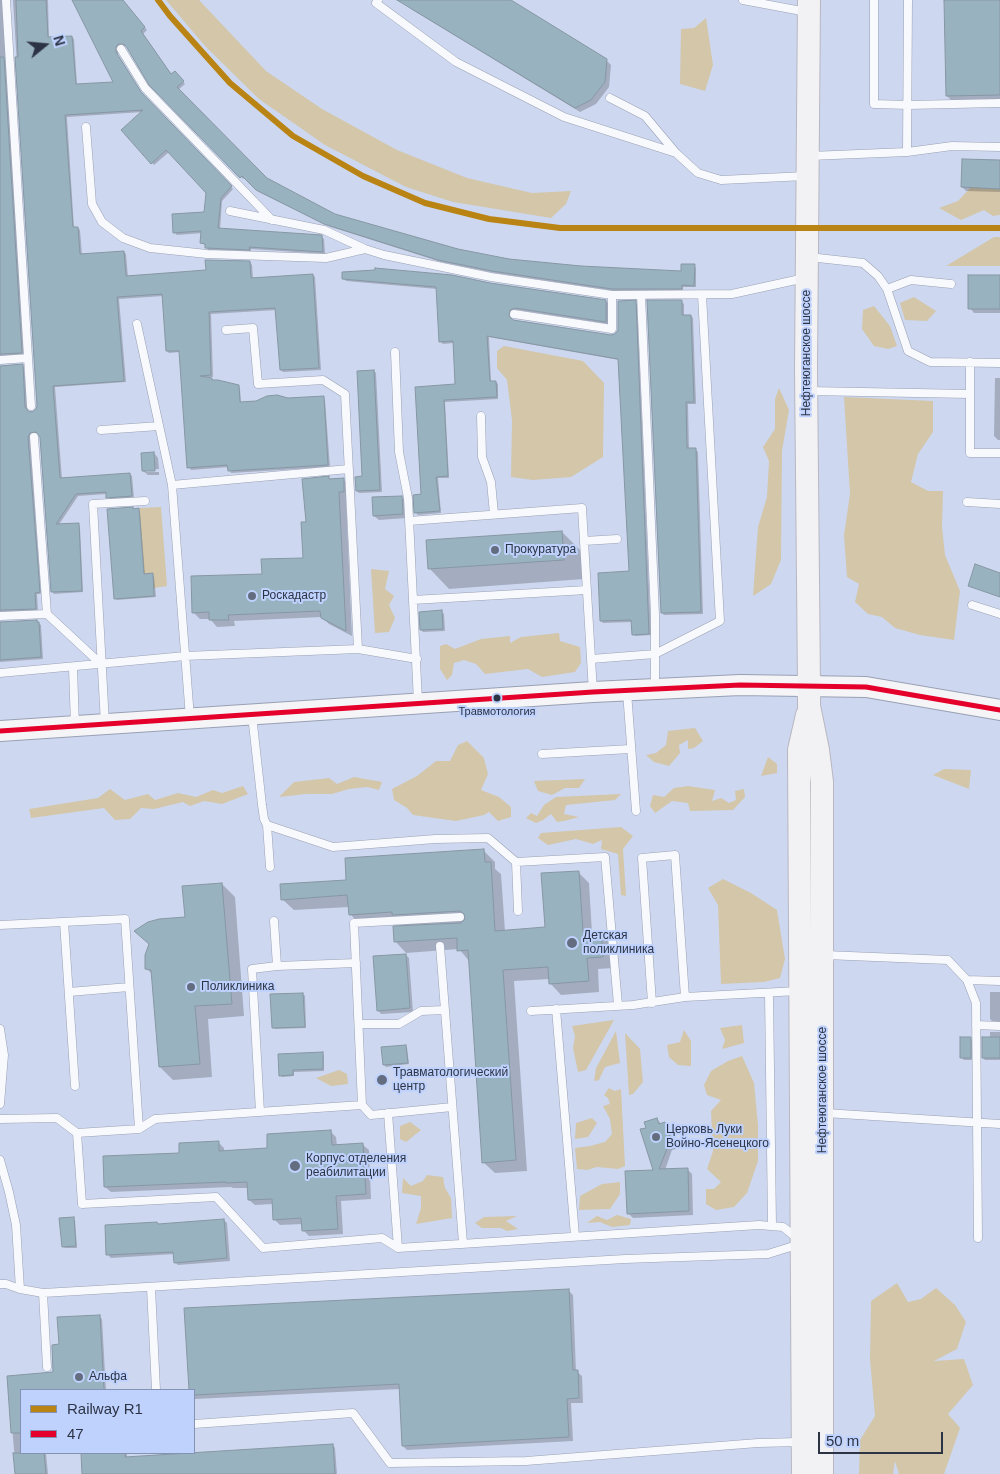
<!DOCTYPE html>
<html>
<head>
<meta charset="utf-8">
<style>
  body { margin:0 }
  #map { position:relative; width:1000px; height:1474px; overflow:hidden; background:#cdd8f0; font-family:Helvetica,sans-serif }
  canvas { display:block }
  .legend { position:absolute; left:20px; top:1389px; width:175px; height:65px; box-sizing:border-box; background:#bfd2fe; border:1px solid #8492b4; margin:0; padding:6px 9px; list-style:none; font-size:15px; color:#2c3344 }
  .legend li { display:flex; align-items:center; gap:10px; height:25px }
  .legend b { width:25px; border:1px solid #8492b4 }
  .north { position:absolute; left:20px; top:20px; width:50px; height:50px; -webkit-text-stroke:4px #bfd2fe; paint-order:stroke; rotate:73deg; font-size:14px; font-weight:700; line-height:20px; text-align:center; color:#2c3344 }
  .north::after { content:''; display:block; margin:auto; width:18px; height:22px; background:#2c3344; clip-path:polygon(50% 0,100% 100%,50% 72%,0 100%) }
  .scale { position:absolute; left:818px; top:1432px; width:125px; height:22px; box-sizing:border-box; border:2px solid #2c3344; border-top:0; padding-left:6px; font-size:15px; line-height:18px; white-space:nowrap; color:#2c3344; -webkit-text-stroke:4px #bfd2fe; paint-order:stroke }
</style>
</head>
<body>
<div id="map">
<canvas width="1000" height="1474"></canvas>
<ul class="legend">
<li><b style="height:6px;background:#ba8414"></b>Railway R1</li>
<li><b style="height:6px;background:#e4002b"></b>47</li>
</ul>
<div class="north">N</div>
<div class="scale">50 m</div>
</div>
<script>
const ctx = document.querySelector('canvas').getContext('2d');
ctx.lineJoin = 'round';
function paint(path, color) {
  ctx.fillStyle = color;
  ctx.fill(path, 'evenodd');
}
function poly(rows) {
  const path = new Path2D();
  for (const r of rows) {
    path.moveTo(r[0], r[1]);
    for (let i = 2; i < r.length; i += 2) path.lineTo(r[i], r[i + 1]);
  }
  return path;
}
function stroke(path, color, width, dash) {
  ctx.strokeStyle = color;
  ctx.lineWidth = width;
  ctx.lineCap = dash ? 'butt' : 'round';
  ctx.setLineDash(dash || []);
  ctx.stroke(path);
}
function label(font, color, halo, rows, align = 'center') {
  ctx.font = font + ' Helvetica,sans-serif';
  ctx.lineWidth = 4;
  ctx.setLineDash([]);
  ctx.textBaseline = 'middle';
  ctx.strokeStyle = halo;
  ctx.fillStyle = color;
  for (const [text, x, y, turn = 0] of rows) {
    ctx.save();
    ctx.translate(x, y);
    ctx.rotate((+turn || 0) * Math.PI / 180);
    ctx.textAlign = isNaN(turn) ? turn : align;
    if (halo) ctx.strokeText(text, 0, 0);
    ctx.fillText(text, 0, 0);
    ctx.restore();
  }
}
paint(poly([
  [166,0,199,0,266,71,322,109,397,150,467,178,532,193,571,191,566,204,551,218,453,202,406,187,325,145,259,99,205,46],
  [706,18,713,65,705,91,680,84,681,29,694,28],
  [971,187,1000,189,1000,215,993,216,984,210,961,220,939,208,958,201],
  [994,237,1000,237,1000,266,946,266],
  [914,297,936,311,927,321,905,320,900,303],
  [874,306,890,326,897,346,888,349,874,346,862,329,863,310],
  [504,346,583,361,604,383,603,457,571,477,533,480,511,477,512,420,507,380,497,368,497,351],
  [779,388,789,410,782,451,781,560,771,584,753,596,758,527,767,497,769,461,763,447,775,429,775,399],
  [844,397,933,401,933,432,918,454,911,482,928,491,943,491,942,527,945,555,960,591,954,640,920,635,895,628,882,617,868,614,855,602,859,584,847,577,844,535,850,494],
  [161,507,167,586,154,588,153,573,144,574,139,508],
  [371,569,389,571,385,589,394,596,389,605,395,618,389,632,375,633],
  [559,633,560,641,580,647,581,663,575,672,542,677,528,669,485,674,476,664,464,660,454,663,452,675,447,680,440,669,440,646,446,644,455,649,481,639,510,636,510,643,521,637],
  [695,728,703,741,694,748,688,749,688,740,679,745,680,753,669,766,654,762,646,755,656,753,666,745,668,731],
  [467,741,484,758,488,774,481,790,499,797,511,807,511,817,498,821,489,812,484,815,456,821,413,815,407,808,394,800,392,789,417,776,436,761,450,761,458,745],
  [768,757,777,764,777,773,761,776],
  [944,769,971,770,969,789,933,775],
  [354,777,382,782,379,790,367,787,349,789,332,794,306,794,279,797,294,782,329,778,337,784],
  [585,779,579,788,565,788,552,795,538,791,534,781],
  [243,786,248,794,222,804,204,801,190,806,183,802,154,809,141,808,130,819,115,820,104,808,31,818,29,809,98,798,110,789,125,800,148,794,155,800,178,793,196,797,213,790,222,793],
  [688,786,715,790,712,801,721,798,729,803,736,800,735,791,744,789,745,797,733,810,690,811,688,803,672,801,655,813,650,806,653,795,664,797,674,788],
  [621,794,615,800,566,805,564,814,579,817,564,821,557,822,551,814,543,820,536,823,526,818,531,813,537,816,544,805,556,797],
  [621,827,633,836,623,849,626,896,621,895,618,854,601,849,602,840,593,844,576,839,548,845,538,838,541,833],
  [723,879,751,893,777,910,785,959,780,978,764,982,721,984,718,905,708,888],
  [614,1020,586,1070,578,1072,573,1048,575,1036,572,1026],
  [742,1025,744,1043,722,1049,725,1040,720,1028],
  [684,1030,691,1041,691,1066,678,1065,669,1057,667,1045,680,1042],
  [616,1031,620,1063,605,1067,599,1080,594,1081,596,1068],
  [625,1033,640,1049,643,1082,633,1094,629,1095],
  [742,1056,754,1083,758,1125,758,1161,747,1193,734,1207,716,1210,706,1204,706,1189,714,1189,721,1182,707,1169,713,1151,711,1111,721,1100,707,1095,704,1085,711,1071,728,1061],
  [339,1070,347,1074,348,1084,331,1086,316,1078],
  [609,1088,615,1091,621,1089,625,1166,618,1169,597,1167,587,1170,577,1169,575,1148,590,1146,605,1142,612,1134,610,1119,603,1106,610,1104,608,1098,604,1095],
  [592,1118,597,1123,588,1137,575,1139,576,1123],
  [410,1122,421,1130,406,1142,400,1139,400,1126],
  [427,1175,443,1177,445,1188,451,1198,452,1218,416,1224,421,1208,421,1196,402,1193,403,1178,411,1186,423,1181],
  [620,1182,620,1194,610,1209,579,1210,580,1196,602,1184],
  [617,1215,631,1219,630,1225,612,1227,600,1222,587,1223,597,1216,607,1220],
  [517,1216,506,1221,518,1229,507,1231,501,1228,482,1228,475,1223,484,1217],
  [897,1283,908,1302,921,1299,936,1288,955,1305,966,1322,957,1349,934,1361,964,1359,973,1385,948,1414,960,1428,944,1474,899,1474,895,1461,893,1474,859,1474,860,1440,875,1416,870,1359,871,1301]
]), '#d3c6a9');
paint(poly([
  [0,0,3,0,24,355,0,358],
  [13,0,48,0,49,39,72,37,74,39,77,85,115,83,74,0,122,0,147,30,143,34,172,75,175,72,185,84,178,90,266,180,334,215,458,250,509,260,581,267,682,273,694,265,696,268,696,287,683,287,683,290,615,291,495,273,441,262,328,226,259,192,245,177,243,179,150,84,127,46,121,46,118,49,118,55,143,95,233,189,222,201,220,230,322,237,324,239,325,254,251,249,251,251,208,250,206,245,201,243,203,233,177,235,174,232,205,213,207,193,169,152,154,165,123,130,143,112,67,117,74,228,78,228,80,230,82,255,124,252,126,254,128,277,207,271,250,262,252,265,253,279,313,275,315,277,321,370,283,372,281,370,277,310,211,314,213,377,204,377,213,382,238,386,240,389,241,403,323,398,325,400,330,467,231,473,229,467,191,470,189,467,180,352,169,353,167,351,163,296,119,299,126,382,55,387,62,479,130,474,132,476,134,498,110,499,107,494,78,496,58,526,78,525,80,527,83,592,54,594,52,591,41,436,37,433,30,437,41,594,37,594,38,611,0,613,0,367,22,365,24,367,28,411,31,413,35,411,38,406],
  [409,0,509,0,606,60,611,65,609,87,596,104,580,112,411,9,406,4],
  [945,0,1000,0,1000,101,953,102,947,96],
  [1000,162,1000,192,966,191,962,187],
  [1000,277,1000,313,974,313,970,308],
  [344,279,490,284,606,301,608,303,608,324,518,310,512,312,510,319,513,321,611,336,616,335,635,302,637,304,651,635,635,636,633,634,633,622,603,623,601,621,630,573,619,360,489,337,491,382,496,382,498,384,498,399,445,402,449,478,438,478,441,513,418,515,416,513,423,496,417,388,456,386,454,343,443,344,440,341,437,289,346,281],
  [681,301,684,304,684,316,691,316,693,318,696,404,688,404,689,449,695,449,698,452,703,614,664,615,662,613],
  [374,371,376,373,382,492,359,493,357,491,363,478],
  [995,378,1000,378,1000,440,998,440,994,436],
  [154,453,158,458,159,469,146,470,146,472,159,472,159,475,148,475,143,471],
  [329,478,331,480,343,479,350,486,351,498,346,498,352,636,329,624,322,617,234,621,235,626,217,627,210,619,200,619,193,612,263,575,304,559,307,523],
  [401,497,406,501,407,518,379,520,374,516],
  [138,510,140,512,145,575,152,574,154,576,156,597,117,600,115,598],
  [562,532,582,552,584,579,449,589,430,569],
  [442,612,444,614,445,631,423,632,421,630],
  [36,621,41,625,43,659,0,662,0,623],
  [484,851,495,862,495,869,501,874,505,931,546,929,578,872,589,883,592,933,600,932,611,943,613,968,598,969,599,992,561,995,550,983,550,979,514,981,527,1171,495,1173,483,1162,470,962,459,949,406,953,395,941,406,927,402,923,361,925,350,914,349,907,294,910,282,899,348,881],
  [222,884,235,897,244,1016,208,1019,212,1077,173,1080,160,1067,153,975,147,969,186,918],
  [406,955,409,958,413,1012,381,1014,378,1010],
  [990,992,1000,992,1000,1022,992,1021,990,1019],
  [303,994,305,996,306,1028,275,1029,273,1027],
  [990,1032,1000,1032,1000,1060,985,1060,983,1058,990,1038],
  [970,1038,972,1040,972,1060,964,1060,962,1058],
  [406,1046,407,1048,409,1064,386,1067,384,1065],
  [322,1053,324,1055,324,1071,294,1072,294,1076,282,1077,280,1075],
  [657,1119,661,1124,665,1123,669,1128,676,1149,672,1150,665,1170,687,1169,692,1174,693,1215,633,1218,628,1213,654,1171,647,1129],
  [330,1131,336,1137,337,1146,363,1145,369,1150,371,1199,341,1201,343,1234,309,1236,303,1230,303,1224,280,1225,274,1219,273,1204,255,1205,249,1200,249,1188,233,1188,231,1187,111,1192,105,1187,181,1154,218,1142,224,1148,224,1152,269,1150],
  [73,1219,75,1220,77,1248,65,1248,63,1246],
  [224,1220,227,1223,230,1261,178,1265,175,1262,175,1254,111,1258,108,1255,159,1225],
  [568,1290,573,1295,576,1371,582,1376,583,1403,571,1403,573,1441,407,1450,403,1446,400,1389,195,1399,194,1390,190,1390,185,1309],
  [99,1316,102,1319,106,1390,21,1390,21,1453,46,1453,48,1474,16,1474,8,1377,55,1373,61,1346],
  [333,1445,335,1448,337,1474,83,1474,82,1453,127,1453,127,1458]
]), '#0003');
const building = poly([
  [16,0,46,0,48,37,72,36,76,84,113,82,72,0,123,0,145,27,141,31,171,74,175,71,184,81,177,87,267,178,335,214,458,249,509,259,581,266,681,271,681,264,695,264,694,286,682,285,682,289,612,289,492,271,438,260,324,224,256,190,242,176,240,178,149,85,126,46,123,44,118,44,116,47,116,52,141,92,232,186,221,198,218,228,322,235,323,252,249,247,250,250,205,248,205,244,200,243,201,231,173,233,172,214,204,212,206,193,166,150,151,164,121,130,143,110,65,115,73,227,78,227,80,254,124,251,126,276,206,270,205,260,250,261,251,278,313,274,319,368,280,370,275,308,209,312,211,375,200,376,212,378,212,380,218,380,239,385,240,402,256,401,267,396,277,395,288,398,324,396,328,465,228,471,227,465,187,468,179,351,166,351,162,294,117,297,124,381,53,386,60,478,130,473,132,496,106,498,106,492,76,494,56,524,79,523,82,591,51,592,40,437,36,432,30,433,28,437,40,592,35,593,36,609,0,610,0,366,23,364,25,407,28,411,32,412,36,409,37,406,15,57,18,57,16,0],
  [397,0,511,0,607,59,605,82,591,100,575,108,397,0],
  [944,0,1000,0,1000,95,946,96,944,0],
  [0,57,4,57,22,353,0,354,0,57],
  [962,159,1000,160,1000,189,961,187,962,159],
  [375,268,452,275,490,283,606,300,606,322,515,308,510,310,509,316,513,320,611,335,615,334,618,330,618,301,636,300,649,634,632,635,631,620,600,621,598,573,629,571,618,359,487,336,490,381,496,381,497,397,444,400,448,476,436,477,440,511,414,513,413,495,421,494,415,387,455,384,453,341,439,342,436,287,342,279,342,272,375,270,375,268],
  [968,275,1000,275,1000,309,968,309,968,275],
  [647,300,682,300,682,315,691,315,694,402,686,402,687,448,696,448,701,612,661,613,647,300],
  [374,370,380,490,356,491,355,477,362,476,357,371,374,370],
  [154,452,155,471,142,471,141,453,154,452],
  [329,476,329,479,344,478,344,492,339,492,346,631,321,618,320,611,228,615,229,620,209,620,209,612,192,613,191,576,262,574,261,559,303,558,301,522,306,522,302,479,329,476],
  [402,496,403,514,373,516,372,497,402,496],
  [133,507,133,509,139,508,144,574,153,573,154,596,114,599,107,509,133,507],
  [562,531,564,560,428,569,426,540,562,531],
  [975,564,1000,573,1000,597,968,586,975,564],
  [442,610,443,629,420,630,419,612,442,610],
  [37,620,37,622,39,622,41,657,0,660,0,622,37,620],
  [484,849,485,862,491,862,495,931,545,927,541,873,579,871,583,932,601,931,603,957,587,958,589,981,549,984,548,967,503,970,516,1160,482,1163,468,950,457,951,457,938,394,942,393,926,461,923,465,919,464,914,460,911,392,915,392,912,349,915,347,895,281,900,280,884,346,880,345,858,484,849],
  [222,883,232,1004,195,1006,200,1064,159,1067,151,970,145,969,145,955,149,944,134,931,148,922,159,919,185,917,182,886,222,883],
  [406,954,410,1008,377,1011,373,956,406,954],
  [303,993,305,1027,272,1028,270,994,303,993],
  [960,1037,971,1037,971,1058,960,1058,960,1037],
  [982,1037,1000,1037,1000,1058,982,1058,982,1037],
  [406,1045,408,1063,383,1065,381,1047,406,1045],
  [323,1052,323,1069,293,1070,293,1075,279,1076,278,1054,323,1052],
  [657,1118,659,1124,665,1122,672,1144,668,1146,659,1169,688,1168,689,1211,627,1214,625,1171,653,1170,640,1129,646,1128,644,1122,657,1118],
  [331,1130,332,1145,363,1143,366,1194,336,1196,338,1229,302,1231,301,1218,273,1220,272,1199,248,1200,247,1182,226,1183,226,1182,104,1187,103,1156,179,1153,179,1143,219,1141,219,1151,267,1148,267,1134,331,1130],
  [74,1217,76,1246,62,1247,59,1218,74,1217],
  [224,1219,227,1258,174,1263,173,1252,106,1255,105,1225,157,1222,158,1224,224,1219],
  [569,1289,573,1370,578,1370,579,1398,567,1399,569,1437,402,1446,399,1384,194,1395,194,1390,189,1390,184,1308,569,1289],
  [100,1315,104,1390,21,1390,21,1433,11,1433,7,1376,53,1372,52,1345,59,1344,57,1317,100,1315],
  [333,1444,335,1474,82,1474,81,1453,125,1453,125,1457,333,1444],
  [13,1453,44,1453,46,1474,15,1474,13,1453]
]);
paint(building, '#99b2c0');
stroke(building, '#8697a3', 1);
const service = poly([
  [6,0,31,406],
  [378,0,376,3,456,62,564,117,676,153],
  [743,0,807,12],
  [874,0,874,104,908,105,1000,103],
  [121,49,145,88,272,220],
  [610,98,645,116,676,153,698,173,721,180,806,176],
  [86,127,92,204,102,222,123,238,150,248,207,254,326,258,365,249],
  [907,152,908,0],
  [810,156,907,152,952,146,1000,147],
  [230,211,324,230,365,249,384,255,491,277,612,295,732,294,805,278],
  [809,257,863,263,878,276,887,289,908,351,930,362,1000,363],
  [887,289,911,280,951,284],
  [641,295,655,615,655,688],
  [514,314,612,329,612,295],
  [137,324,172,485,190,718],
  [226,330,253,328,258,384,323,380,345,394,358,649],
  [395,352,399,452,408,498,418,702],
  [0,360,28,358],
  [970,362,970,453,1000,453],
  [808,391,970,394],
  [481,416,482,457,491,482,494,514],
  [101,430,159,426],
  [34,437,47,614],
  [172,485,349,469],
  [967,502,1000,504],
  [409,521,582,508,593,692],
  [584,541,617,539],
  [413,600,587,590],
  [972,605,1000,614],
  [0,616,47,614,102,665],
  [591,659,655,654,720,621,702,295],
  [73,668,75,726],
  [0,673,185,656,358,649,417,659],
  [627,692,636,811],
  [252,715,262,805,264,819,267,825,270,867],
  [105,724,93,504,145,501],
  [542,754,630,749],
  [267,825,333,847,435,839,488,838,516,862],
  [518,911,516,862,605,857,618,1005],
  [274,921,277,966,356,963],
  [64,922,75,1086],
  [0,925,125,919,139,1129],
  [440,946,463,1243],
  [825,955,948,960,967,980,976,1003,978,1238],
  [967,980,1000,981],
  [69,992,129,987],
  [769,993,772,1226],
  [652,1003,642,858,675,855,685,997],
  [556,1009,575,1236],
  [531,1011,633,1005,685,997,798,991],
  [359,1024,399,1024,421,1011,444,1010],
  [976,1025,1000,1026],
  [0,1029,4,1055,0,1104],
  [362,1105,354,923,460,917],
  [260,1112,252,969,277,966],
  [388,1113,398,1248],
  [825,1113,1000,1124],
  [0,1119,57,1118,77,1133,139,1129,155,1119,362,1105,371,1115,452,1107],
  [77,1133,82,1204,216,1197,263,1248,382,1238,398,1248,759,1225,783,1227,797,1238],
  [0,1160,9,1192,16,1225,20,1289],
  [0,1284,6,1284,20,1289,43,1293,625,1259,768,1254,800,1244],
  [151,1288,156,1390],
  [43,1293,47,1367],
  [194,1424,353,1413,390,1463,526,1461,758,1443,800,1442]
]);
const secondary = poly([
  [0,731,593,692,740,685,866,687,1000,710]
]);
const primary = poly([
  [809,0,806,369,809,686,809,706,818,750,822,782,822,1474],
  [803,1474,799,750,807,715]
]);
stroke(service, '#99a0b3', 9);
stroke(secondary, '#99a0b3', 22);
stroke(primary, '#b8b7c2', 24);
stroke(service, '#f8f9fd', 8);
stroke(secondary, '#f5f5f8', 20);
stroke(primary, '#f2f1f3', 22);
stroke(poly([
  [0,731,593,692,740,685,866,687,1000,710]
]), '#e4002b', 5);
stroke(poly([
  [158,0,170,16,230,83,293,136,363,176,425,203,489,219,560,228,1000,228]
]), '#ba8414', 6);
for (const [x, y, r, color] of [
  [495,550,5,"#646d80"],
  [252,596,5,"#646d80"],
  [497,698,4.5,"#2c3344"],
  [572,943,6,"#646d80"],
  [191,987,5,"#646d80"],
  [382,1080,6,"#646d80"],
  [656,1137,5,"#646d80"],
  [295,1166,6,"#646d80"],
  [79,1377,5,"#646d80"]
]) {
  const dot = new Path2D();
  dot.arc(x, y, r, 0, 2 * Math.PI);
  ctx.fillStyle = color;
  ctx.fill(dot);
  stroke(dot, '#bfd2fe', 2);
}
label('11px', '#2c3344', '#bfd2fe', [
  ["Травмотология",497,712]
]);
label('12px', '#2c3344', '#bfd2fe', [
  ["Нефтеюганское шоссе",807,353,-90],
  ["Нефтеюганское шоссе",823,1090,-90]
]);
label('12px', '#2c3344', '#bfd2fe', [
  ["Прокуратура",505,550],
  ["Роскадастр",262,596],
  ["Детская",583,936],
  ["поликлиника",583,950],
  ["Поликлиника",201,987],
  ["Травматологический",393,1073],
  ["центр",393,1087],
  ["Церковь Луки",666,1130],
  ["Войно-Ясенецкого",666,1144],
  ["Корпус отделения",306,1159],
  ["реабилитации",306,1173],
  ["Альфа",89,1377]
], 'left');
</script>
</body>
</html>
